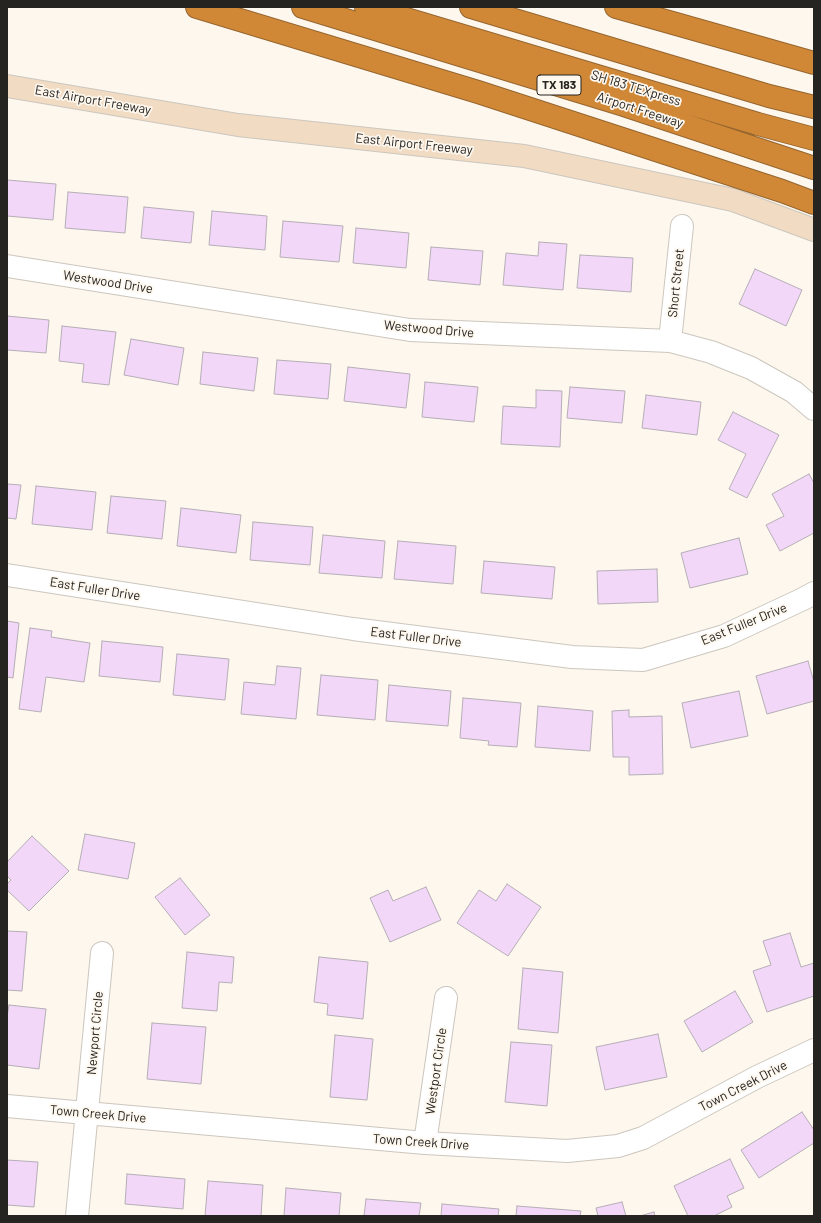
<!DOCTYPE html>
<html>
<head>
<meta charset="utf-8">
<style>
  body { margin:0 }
  #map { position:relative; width:821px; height:1223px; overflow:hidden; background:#fdf7ee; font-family:Barlow,sans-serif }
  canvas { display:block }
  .frame { position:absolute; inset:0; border:8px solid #262421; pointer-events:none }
</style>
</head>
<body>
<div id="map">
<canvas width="821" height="1223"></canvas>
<div class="frame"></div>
</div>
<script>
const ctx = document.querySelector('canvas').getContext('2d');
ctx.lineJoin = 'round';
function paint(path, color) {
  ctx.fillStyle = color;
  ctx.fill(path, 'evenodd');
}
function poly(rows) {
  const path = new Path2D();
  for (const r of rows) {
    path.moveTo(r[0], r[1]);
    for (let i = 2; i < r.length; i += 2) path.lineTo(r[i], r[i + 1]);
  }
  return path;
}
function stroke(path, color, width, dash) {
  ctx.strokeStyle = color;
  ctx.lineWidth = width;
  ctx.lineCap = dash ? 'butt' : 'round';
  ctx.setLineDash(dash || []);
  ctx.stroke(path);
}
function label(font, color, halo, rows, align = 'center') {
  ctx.font = font + ' Barlow,sans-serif';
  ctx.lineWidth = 3.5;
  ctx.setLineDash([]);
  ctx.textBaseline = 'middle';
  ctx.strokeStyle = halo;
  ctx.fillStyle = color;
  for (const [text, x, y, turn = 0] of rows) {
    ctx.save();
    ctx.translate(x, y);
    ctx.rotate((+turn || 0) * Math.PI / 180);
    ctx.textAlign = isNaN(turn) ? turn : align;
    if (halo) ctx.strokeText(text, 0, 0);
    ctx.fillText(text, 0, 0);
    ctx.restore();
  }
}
const building = poly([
  [7,180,56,184,53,220,7,216,7,180],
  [68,192,128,197,125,233,65,228,68,192],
  [144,207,194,212,191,243,141,238,144,207],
  [212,211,267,216,265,250,209,245,212,211],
  [283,221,343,226,339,262,280,257,283,221],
  [356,228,409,233,406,268,353,263,356,228],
  [539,242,567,244,563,290,503,285,506,253,538,256,539,242],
  [431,247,483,251,480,285,428,280,431,247],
  [580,255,633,258,631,292,577,288,580,255],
  [755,269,802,290,786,326,739,304,755,269],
  [7,316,49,320,46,353,7,350,7,316],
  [62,326,116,332,109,385,82,382,84,364,59,361,62,326],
  [131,339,184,348,178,385,124,375,131,339],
  [203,352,258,358,254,391,200,384,203,352],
  [277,360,331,364,328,399,274,394,277,360],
  [348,367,410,374,406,408,344,401,348,367],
  [425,382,478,387,474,422,422,417,425,382],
  [570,387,625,391,622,423,567,418,570,387],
  [536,390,562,391,560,447,501,444,503,406,536,408,536,390],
  [646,395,701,402,697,435,642,428,646,395],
  [733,412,779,435,747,498,729,489,746,454,718,440,733,412],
  [809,474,814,483,814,533,780,551,766,525,784,516,772,494,809,474],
  [7,484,21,485,16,519,7,518,7,484],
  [36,486,96,492,92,530,32,524,36,486],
  [111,496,166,501,162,539,107,533,111,496],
  [181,508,241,515,236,553,177,546,181,508],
  [253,522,313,527,310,565,250,560,253,522],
  [323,535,385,541,382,578,319,573,323,535],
  [739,538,748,574,690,588,681,553,739,538],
  [398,541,456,546,453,584,394,579,398,541],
  [484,561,555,567,552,599,481,593,484,561],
  [657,569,658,602,598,604,597,571,657,569],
  [7,621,19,623,13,678,7,677,7,621],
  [30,628,52,631,51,637,90,643,84,682,46,677,41,712,19,709,30,628],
  [102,641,163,647,160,682,99,676,102,641],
  [177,654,229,659,225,700,173,695,177,654],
  [808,661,814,682,814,701,767,714,756,676,808,661],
  [277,666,301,668,296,719,241,714,244,682,275,685,277,666],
  [321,675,378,680,375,720,317,715,321,675],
  [389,685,451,691,448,726,386,721,389,685],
  [739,691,748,736,691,748,682,703,739,691],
  [463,698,521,703,517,747,488,745,489,741,460,738,463,698],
  [538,706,593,711,590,751,535,747,538,706],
  [629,710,629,717,662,716,663,774,629,775,629,757,613,757,612,711,629,710],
  [85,834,135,843,128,879,78,870,85,834],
  [32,836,69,871,29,911,7,890,7,884,11,880,7,876,7,862,32,836],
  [180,878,210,915,185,935,155,897,180,878],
  [507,884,541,907,508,956,457,923,479,890,496,901,507,884],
  [426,887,441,920,390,942,370,898,388,890,393,901,426,887],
  [7,931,27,932,22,991,7,990,7,931],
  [790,933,801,967,814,963,814,996,767,1012,753,971,771,965,763,941,790,933],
  [187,952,234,957,232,983,219,982,217,1011,182,1008,187,952],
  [319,957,368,962,363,1019,327,1015,328,1004,314,1002,319,957],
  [523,968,563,972,558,1033,518,1029,523,968],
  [735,991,753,1022,702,1052,684,1021,735,991],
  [9,1005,46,1009,39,1069,7,1065,7,1017,9,1005],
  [152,1023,206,1027,201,1084,147,1079,152,1023],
  [658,1034,667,1077,605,1090,596,1047,658,1034],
  [335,1035,373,1039,367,1100,330,1097,335,1035],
  [511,1042,552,1045,547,1106,505,1102,511,1042],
  [802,1112,814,1130,814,1143,759,1178,741,1150,802,1112],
  [730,1159,744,1188,727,1196,732,1207,714,1216,688,1216,674,1186,730,1159],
  [7,1160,38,1162,34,1207,7,1205,7,1160],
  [127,1174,185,1179,183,1209,125,1204,127,1174],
  [208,1181,263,1185,261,1216,205,1216,208,1181],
  [286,1188,341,1193,339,1216,284,1216,286,1188],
  [366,1199,421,1203,419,1216,364,1216,366,1199],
  [622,1202,626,1216,598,1216,596,1208,622,1202],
  [442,1204,499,1209,498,1216,441,1216,442,1204],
  [517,1206,581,1211,580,1216,516,1216,517,1206],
  [654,1212,655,1216,640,1216,654,1212]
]);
paint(building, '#f3d7f9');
stroke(building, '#b5aeb6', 1);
const minor = poly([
  [7,266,410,330,670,341,711,352,751,368,794,392,814,409],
  [670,341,682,226],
  [7,575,353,629,572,657,643,660,724,636,803,599,814,593],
  [7,1106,425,1143,567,1151,618,1146,643,1138,757,1077,814,1050],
  [425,1143,446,998],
  [77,1216,102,953]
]);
const secondary = poly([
  [7,86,238,125,524,156,733,200,814,230]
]);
const motorway = poly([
  [197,7,478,92,782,191,814,203],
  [303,7,624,105,814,168],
  [366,7,758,124,814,139],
  [471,7,769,96,814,107],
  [616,7,814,63]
]);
stroke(minor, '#ccc7be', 24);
stroke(secondary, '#ccc7be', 24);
stroke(motorway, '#95652f', 24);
stroke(minor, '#fff', 22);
stroke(secondary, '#f1dbc3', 22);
stroke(motorway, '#d18836', 22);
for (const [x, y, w] of [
  [559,85,44]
]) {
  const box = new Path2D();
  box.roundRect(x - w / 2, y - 10, w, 20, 3);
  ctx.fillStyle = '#fdf7ee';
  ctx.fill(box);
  stroke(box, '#262421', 1);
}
label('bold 12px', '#262421', null, [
  ["TX 183",559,85]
]);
label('13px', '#262421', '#fdf7ee', [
  ["SH 183 TEXpress",636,88,17],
  ["East Airport Freeway",93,100,10],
  ["Airport Freeway",640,110,18],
  ["East Airport Freeway",414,144,6],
  ["Westwood Drive",108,282,9],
  ["Short Street",676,283,-84],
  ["Westwood Drive",429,329,5],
  ["East Fuller Drive",95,589,9],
  ["East Fuller Drive",744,624,-22],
  ["East Fuller Drive",416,637,7],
  ["Newport Circle",95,1033,-85],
  ["Westport Circle",436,1071,-82],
  ["Town Creek Drive",743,1086,-27],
  ["Town Creek Drive",98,1114,5],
  ["Town Creek Drive",421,1142,4]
]);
</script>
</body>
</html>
